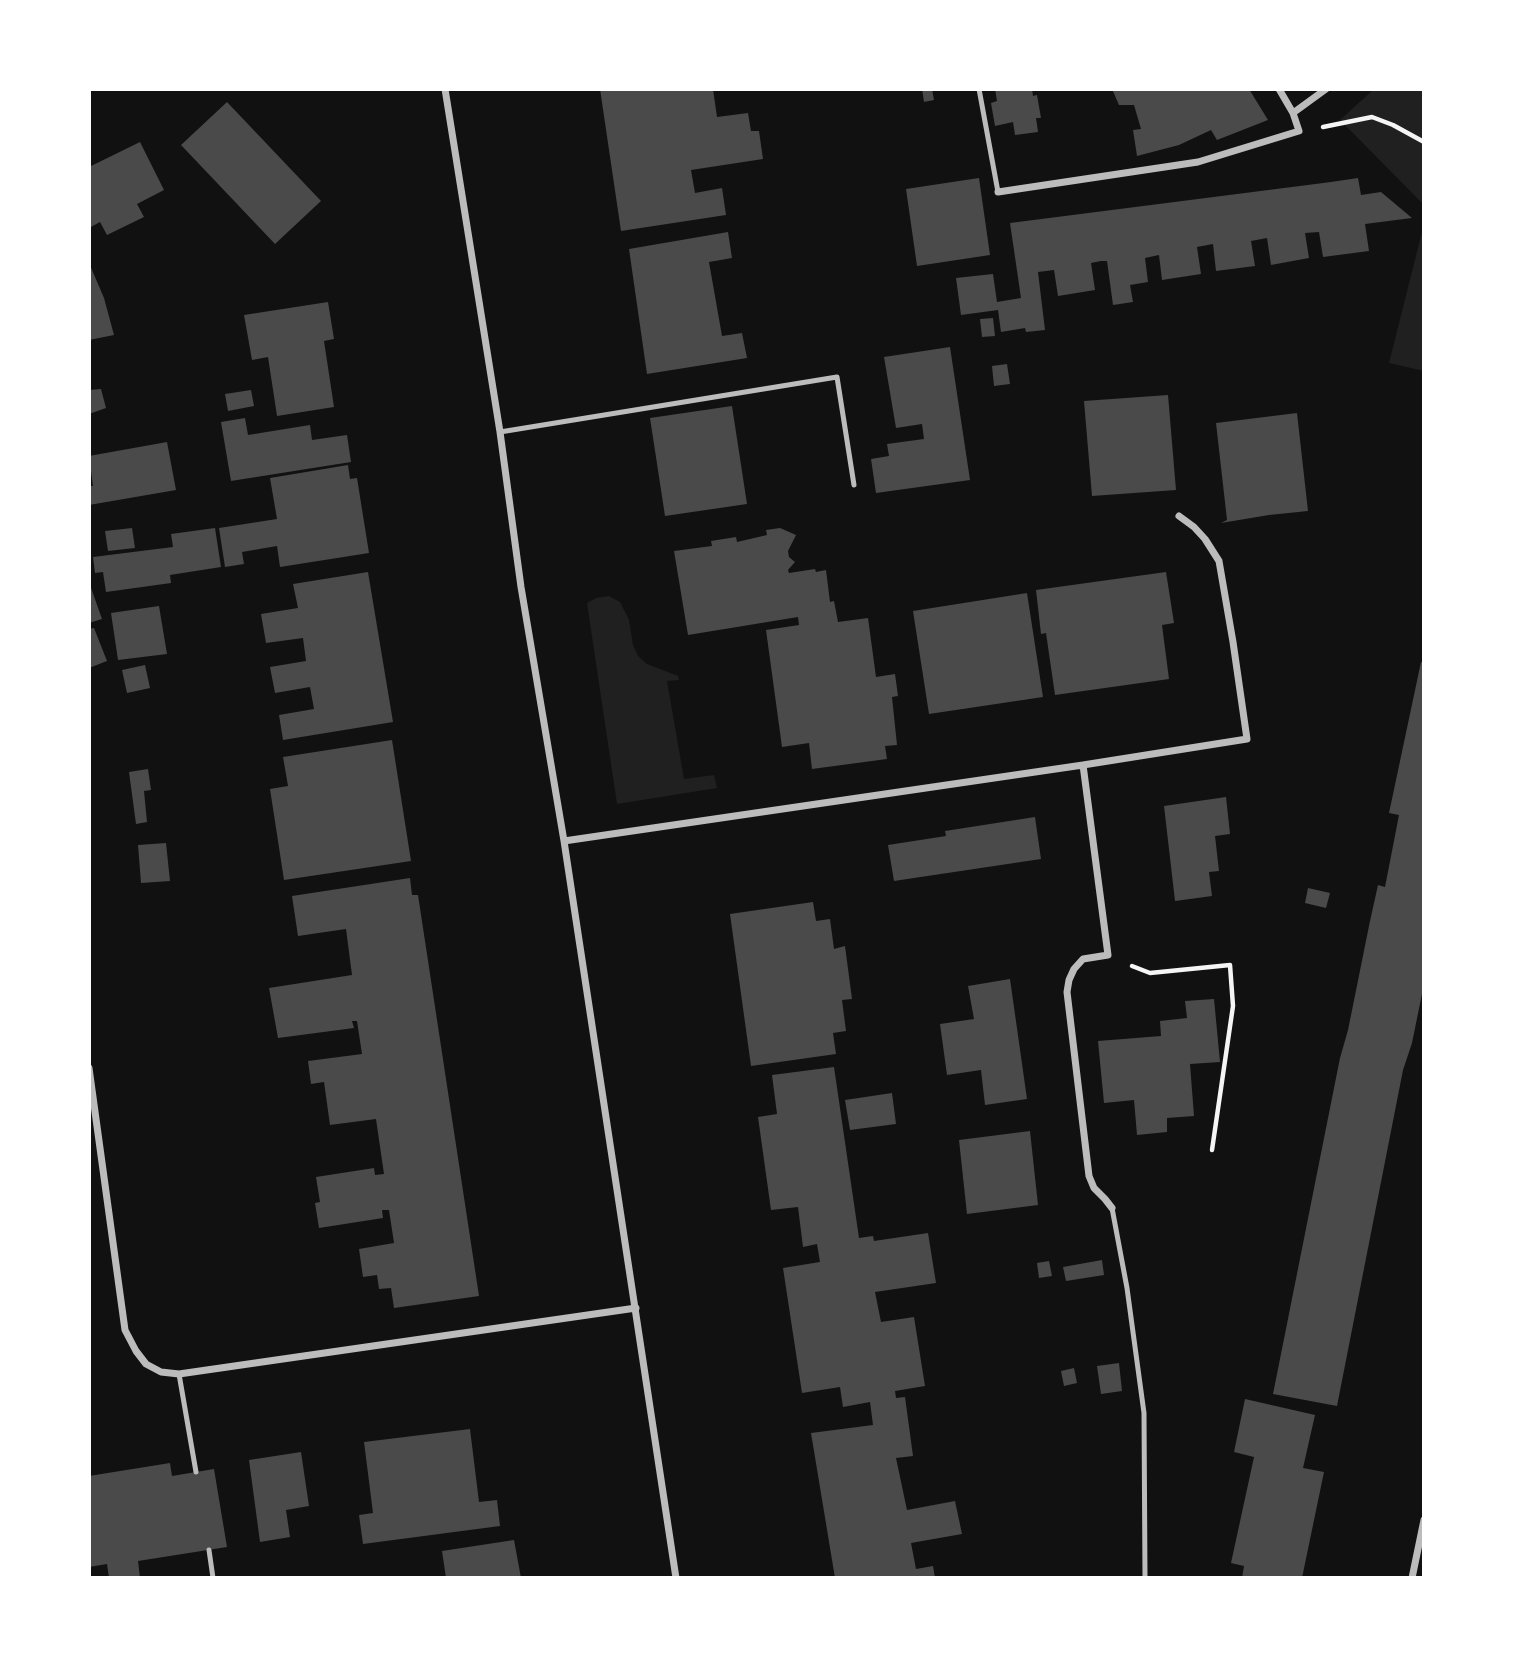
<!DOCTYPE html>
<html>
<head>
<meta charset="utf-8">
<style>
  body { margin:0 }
  #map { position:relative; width:1513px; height:1667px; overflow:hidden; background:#111; font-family:"DM Sans",sans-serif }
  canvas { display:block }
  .frame { position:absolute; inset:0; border:91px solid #fff; pointer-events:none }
</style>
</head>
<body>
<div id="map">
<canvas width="1513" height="1667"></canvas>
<div class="frame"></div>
</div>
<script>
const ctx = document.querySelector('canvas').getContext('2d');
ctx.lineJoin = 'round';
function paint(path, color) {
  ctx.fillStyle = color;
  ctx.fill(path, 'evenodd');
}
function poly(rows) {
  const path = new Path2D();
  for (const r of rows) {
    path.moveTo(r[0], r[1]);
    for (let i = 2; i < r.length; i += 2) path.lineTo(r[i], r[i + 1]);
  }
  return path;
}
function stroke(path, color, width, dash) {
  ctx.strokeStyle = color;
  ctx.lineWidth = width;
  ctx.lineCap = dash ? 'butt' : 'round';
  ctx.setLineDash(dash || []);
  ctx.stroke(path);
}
paint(poly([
  [1374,89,1424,89,1424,205,1340,120],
  [1424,224,1424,371,1389,363],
  [609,596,620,602,629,620,633,645,638,656,647,664,678,676,679,680,667,681,684,779,714,775,717,788,617,804,587,603,596,598]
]), '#202020');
paint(poly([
  [600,89,676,89,677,91,690,89,713,89,717,117,748,113,751,131,759,131,763,159,691,170,695,193,722,188,726,215,621,231],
  [922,89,932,89,934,100,924,102],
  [995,89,1032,89,1033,96,1037,95,1041,118,1036,118,1038,132,1015,135,1013,122,995,126,991,103,997,101],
  [1112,89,1249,89,1268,120,1217,140,1211,130,1179,145,1137,156,1133,130,1141,129,1134,105,1119,105],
  [227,102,321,201,275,244,181,145],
  [140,142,164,190,137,204,144,217,107,235,100,222,89,228,89,167],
  [979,178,990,255,917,266,906,189],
  [1358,178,1361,195,1381,192,1412,218,1365,224,1369,251,1323,257,1319,232,1305,233,1309,258,1271,265,1267,238,1251,241,1255,266,1216,271,1213,244,1197,247,1201,274,1162,280,1159,255,1145,258,1148,282,1130,285,1133,302,1113,305,1107,261,1101,261,1091,263,1095,290,1058,296,1054,270,1038,272,1045,330,1026,332,1025,328,1001,332,998,310,961,315,956,278,993,274,997,302,1021,298,1010,223,1331,182],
  [728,232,732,258,709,262,722,336,742,333,747,358,647,374,629,249],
  [89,263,104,298,114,335,89,340],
  [328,302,334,339,324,341,334,407,277,416,268,357,252,360,244,315],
  [993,318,995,336,982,337,980,319],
  [950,347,970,480,876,493,871,459,889,456,887,444,924,439,922,424,896,428,884,357],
  [1007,364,1010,384,994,386,992,366],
  [101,389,106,408,89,414,89,390],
  [251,390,254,406,228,411,225,394],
  [1168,395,1176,490,1092,496,1084,401],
  [732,406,747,504,665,516,650,418],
  [1297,413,1308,511,1269,515,1221,523,1227,520,1216,423],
  [245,418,248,435,310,425,312,440,347,435,351,462,231,481,221,422],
  [167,442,176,490,89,505,89,486,93,486,89,456],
  [348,465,350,479,357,478,369,553,280,567,277,546,242,552,244,564,225,567,219,528,277,519,270,478],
  [132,528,135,548,108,551,105,531],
  [215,528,221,567,170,575,171,583,106,592,103,572,95,573,93,557,173,547,171,534],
  [780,528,796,535,788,551,789,557,795,562,788,570,789,573,815,569,816,572,826,570,830,602,834,601,838,622,868,618,876,677,895,674,898,696,892,697,897,745,885,746,887,759,812,769,809,743,782,747,766,630,799,625,798,617,688,635,674,551,712,546,711,541,736,537,737,542,767,535,766,530],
  [368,572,393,722,283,740,279,715,314,709,310,687,275,693,270,667,306,661,303,638,266,643,261,614,298,608,293,584],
  [1166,572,1174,623,1162,625,1169,679,1055,695,1046,633,1041,634,1036,590],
  [90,585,102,619,89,623,89,586],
  [1027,593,1043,697,929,714,913,611],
  [159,606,167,654,118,660,111,613],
  [94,628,107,661,89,668,89,629],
  [1421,662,1424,663,1424,984,1412,1043,1403,1070,1337,1406,1273,1394,1340,1058,1348,1030,1370,921,1378,885,1385,887,1399,815,1389,813],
  [145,665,150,688,127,693,122,670],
  [392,740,411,861,284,880,270,789,288,786,283,757],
  [148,769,151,790,144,791,147,822,136,824,129,772],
  [1226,797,1230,834,1215,836,1219,871,1209,872,1212,896,1175,901,1164,806],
  [1035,817,1041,859,894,881,888,845,946,836,945,831],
  [166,843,170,881,141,883,138,845],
  [410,878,412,895,418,895,479,1296,394,1308,391,1288,379,1289,377,1275,363,1277,359,1249,394,1243,389,1210,382,1210,383,1218,319,1228,315,1203,320,1202,316,1177,374,1168,375,1175,384,1174,376,1119,330,1125,324,1082,311,1084,308,1061,362,1054,357,1021,352,1021,354,1028,278,1038,269,988,352,975,346,929,298,936,292,896],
  [1308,888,1330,893,1326,908,1305,903],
  [813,902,816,921,830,919,834,949,845,946,852,999,842,1000,846,1031,833,1033,836,1054,751,1066,730,914],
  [1010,979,1027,1099,985,1105,981,1070,947,1075,940,1024,974,1019,968,986],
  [1214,999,1220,1062,1190,1064,1194,1116,1167,1118,1167,1132,1137,1135,1134,1100,1104,1103,1098,1041,1161,1036,1160,1021,1187,1018,1185,1001],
  [834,1067,859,1238,873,1236,874,1241,928,1233,936,1283,875,1292,881,1322,914,1317,925,1386,895,1391,896,1398,905,1397,913,1456,896,1458,907,1510,955,1501,962,1534,911,1543,916,1569,933,1566,935,1578,835,1578,811,1433,873,1425,870,1402,843,1407,840,1387,802,1393,783,1268,820,1262,817,1244,803,1247,798,1207,771,1210,758,1117,777,1114,772,1075],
  [892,1093,896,1124,850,1130,845,1100],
  [1030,1131,1038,1205,967,1214,959,1140],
  [1102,1260,1104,1275,1066,1281,1063,1267],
  [1049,1261,1052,1276,1039,1278,1037,1263],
  [1119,1363,1122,1391,1101,1394,1097,1366],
  [1074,1368,1077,1383,1064,1386,1061,1371],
  [1245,1399,1315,1415,1303,1468,1324,1472,1302,1578,1242,1578,1244,1566,1231,1563,1254,1457,1234,1452],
  [470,1429,479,1502,497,1500,500,1526,363,1544,359,1515,373,1513,364,1442],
  [301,1452,309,1506,286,1510,290,1537,260,1542,249,1460],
  [170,1463,172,1476,214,1469,227,1547,138,1561,140,1578,109,1578,107,1564,89,1567,89,1476],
  [514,1540,521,1578,446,1578,442,1551]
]), '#4a4a4a');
stroke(poly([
  [1323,127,1372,117,1393,125,1424,142],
  [1132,966,1150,973,1230,965,1233,1006,1212,1150]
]), '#f5f5f5', 4.5);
stroke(poly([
  [979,89,998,192],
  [500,432,837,377,854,485],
  [1112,1208,1127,1288,1144,1413,1145,1578],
  [179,1374,196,1472],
  [209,1550,213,1578]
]), '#bcbcbc', 5);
stroke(poly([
  [445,89,500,432,521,587,564,841,676,1578],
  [1279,89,1293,113],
  [998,192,1198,162,1299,131,1293,113,1326,89],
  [1083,765,1247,739,1233,642,1219,561,1205,539,1194,527,1179,516],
  [564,841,1083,765,1108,955,1083,959,1074,969,1069,980,1067,992,1089,1176,1094,1188,1105,1199,1112,1208],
  [89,1068,125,1330,136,1351,146,1364,161,1372,179,1374,636,1308],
  [1412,1578,1424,1520]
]), '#bcbcbc', 7);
</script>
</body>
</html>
